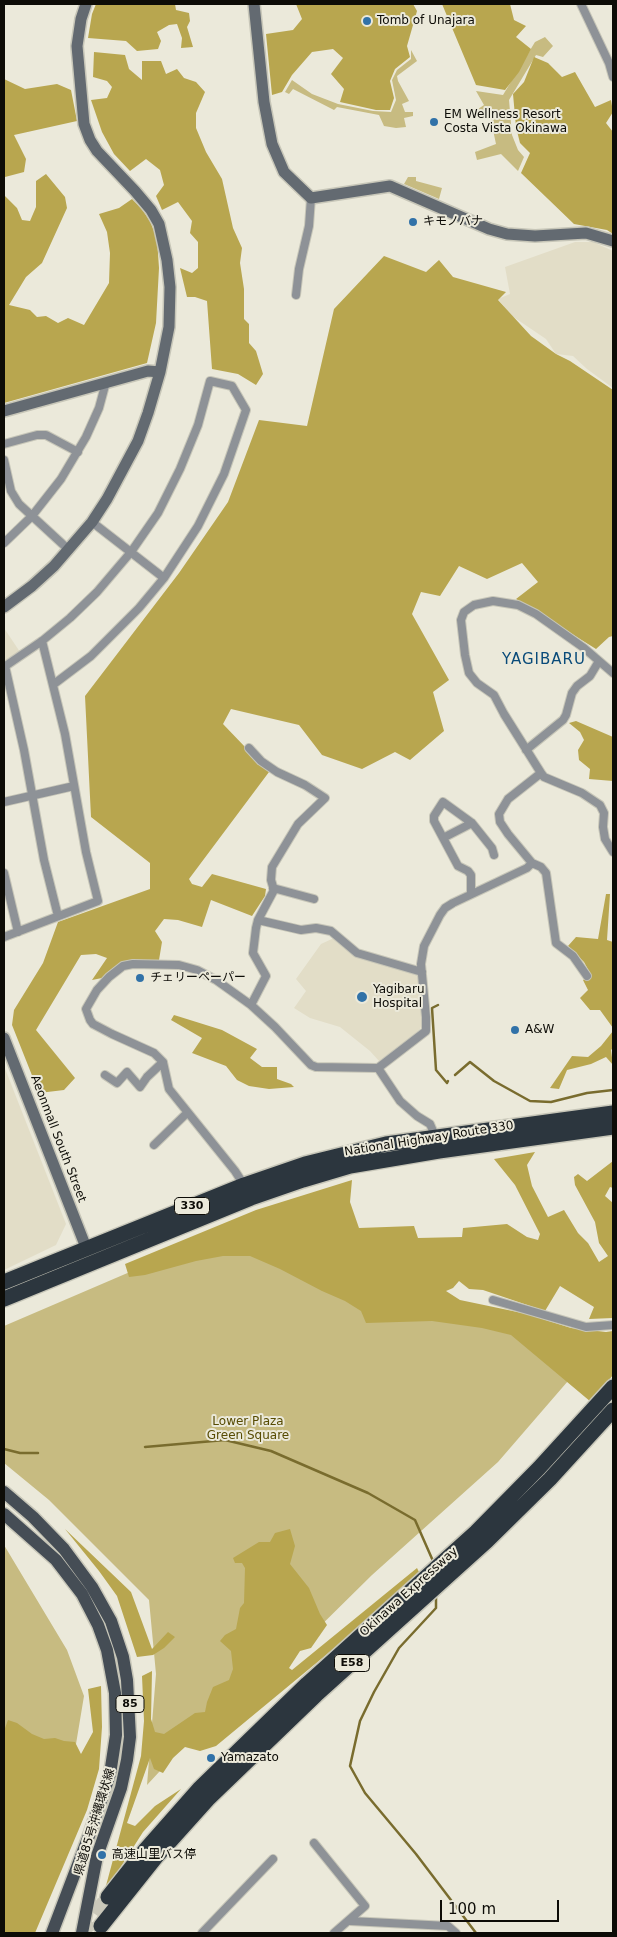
<!DOCTYPE html>
<html>
<head>
<meta charset="utf-8">
<style>
  body { margin:0 }
  #map { position:relative; width:617px; height:1937px; overflow:hidden; background:#ebe9da; font-family:"DejaVu Sans",sans-serif }
  canvas { display:block }
  .frame { position:absolute; inset:0; border:5px solid #0d0c07; pointer-events:none }
  .scale { position:absolute; left:440px; top:1900px; width:119px; height:22px; box-sizing:border-box; border:2px solid #0d0c07; border-top:0; padding-left:6px; font-size:15px; line-height:18px; white-space:nowrap; color:#0d0c07; -webkit-text-stroke:4px #ebe9da; paint-order:stroke }
</style>
</head>
<body>
<div id="map">
<canvas width="617" height="1937"></canvas>
<div class="frame"></div>
<div class="scale">100 m</div>
</div>
<script>
const ctx = document.querySelector('canvas').getContext('2d');
ctx.lineJoin = 'round';
function paint(path, color) {
  ctx.fillStyle = color;
  ctx.fill(path, 'evenodd');
}
function poly(rows) {
  const path = new Path2D();
  for (const r of rows) {
    path.moveTo(r[0], r[1]);
    for (let i = 2; i < r.length; i += 2) path.lineTo(r[i], r[i + 1]);
  }
  return path;
}
function stroke(path, color, width, dash) {
  ctx.strokeStyle = color;
  ctx.lineWidth = width;
  ctx.lineCap = dash ? 'butt' : 'round';
  ctx.setLineDash(dash || []);
  ctx.stroke(path);
}
function label(font, color, halo, rows, align = 'center') {
  ctx.font = font + ' "DejaVu Sans","Noto Sans JP",sans-serif';
  ctx.lineWidth = 4;
  ctx.setLineDash([]);
  ctx.textBaseline = 'middle';
  ctx.strokeStyle = halo;
  ctx.fillStyle = color;
  for (const [text, x, y, turn = 0] of rows) {
    ctx.save();
    ctx.translate(x, y);
    ctx.rotate((+turn || 0) * Math.PI / 180);
    ctx.textAlign = isNaN(turn) ? turn : align;
    if (halo) ctx.strokeText(text, 0, 0);
    ctx.fillText(text, 0, 0);
    ctx.restore();
  }
}
paint(poly([
  [575,242,593,242,613,251,613,388,587,369,573,356,556,354,546,339,512,316,498,299,510,294,505,267],
  [4,628,20,652,4,662],
  [334,938,360,958,416,972,419,975,423,1021,420,1029,400,1048,379,1061,370,1051,340,1027,310,1018,294,1008,306,991,296,979,321,944],
  [4,1066,66,1224,56,1245,4,1270]
]), '#e2ddc7');
paint(poly([
  [545,37,553,46,543,57,536,55,509,100,512,135,518,150,524,157,518,171,501,154,477,160,475,152,496,144,490,116,482,115,478,109,484,105,476,91,503,95,535,42],
  [411,50,417,61,397,76,398,81,409,101,402,104,405,112,413,112,413,116,404,118,406,127,396,128,384,126,379,115,337,107,334,110,293,89,289,94,285,92,292,80,312,94,338,104,373,111,391,112,396,100,392,80,397,70,411,59],
  [408,177,416,177,416,181,442,188,439,199,404,184],
  [258,1217,587,1359,498,1462,372,1575,296,1650,197,1731,147,1785,156,1674,149,1600,49,1500,4,1463,4,1326],
  [4,1545,67,1650,84,1696,74,1756,4,1871]
]), '#c7bb81');
paint(poly([
  [96,4,175,4,176,10,189,13,190,21,187,27,193,47,181,48,182,38,177,24,169,25,157,32,161,41,158,49,137,51,126,41,88,38,92,14],
  [296,4,413,4,417,11,407,46,410,57,395,69,390,81,394,98,390,110,376,110,340,102,344,89,331,74,343,58,333,49,312,52,292,75,282,92,272,95,266,34,293,30,302,19],
  [442,4,510,4,514,20,526,26,516,37,531,49,519,72,505,90,476,85],
  [94,52,125,55,129,69,142,80,142,61,161,61,166,74,177,69,184,78,196,82,205,92,196,113,196,128,206,152,222,179,233,228,242,248,240,263,244,289,244,319,249,324,249,343,256,351,263,374,256,385,238,374,212,369,207,301,195,297,187,297,180,268,192,273,198,268,198,242,190,233,192,221,178,202,162,210,156,196,164,185,160,170,146,159,130,171,114,154,102,132,91,100,107,98,112,87,107,81,93,77],
  [534,57,548,63,562,77,575,72,595,107,611,100,613,112,606,123,613,132,613,234,607,230,574,224,521,173,530,153,520,143,516,127,513,94,524,82],
  [4,79,25,89,57,84,71,90,77,121,14,135,26,159,24,172,5,177,4,177],
  [46,174,65,197,67,208,42,263,26,277,9,305,30,310,37,317,46,316,58,323,68,318,84,325,109,283,110,253,107,232,99,214,119,208,132,199,141,208,150,221,157,239,159,268,156,323,147,363,4,403,4,195,17,208,22,220,30,221,36,207,36,181],
  [384,256,426,272,439,260,453,277,506,292,498,300,531,336,556,354,570,361,613,390,613,636,609,637,596,649,516,599,538,582,522,563,487,579,459,566,440,596,421,592,412,614,449,680,433,692,444,731,410,760,395,752,362,769,322,755,299,725,231,709,223,724,269,772,189,879,192,884,202,887,212,874,266,889,265,896,252,916,211,900,202,927,178,920,164,919,155,931,162,942,159,960,132,960,117,967,102,978,92,980,107,958,96,954,81,955,36,1030,75,1078,64,1090,39,1093,12,1025,14,1010,43,963,58,922,150,889,150,863,91,817,85,696,179,573,228,502,259,420,307,426,334,309],
  [576,721,613,737,613,781,589,779,590,769,579,760,578,750,584,740,580,732,569,723],
  [606,894,610,894,607,940,613,942,613,1028,600,1010,590,1010,580,998,588,990,583,980,591,975,584,962,568,946,576,937,598,939],
  [174,1015,222,1030,257,1049,250,1058,262,1067,277,1067,277,1079,291,1084,294,1087,269,1089,249,1086,237,1080,226,1066,192,1053,202,1038,171,1020],
  [613,1031,613,1048,611,1050,613,1065,606,1057,591,1064,567,1070,559,1089,550,1088,572,1056,588,1057,601,1046],
  [535,1152,527,1165,532,1186,548,1217,564,1210,578,1233,588,1243,599,1262,608,1256,599,1243,595,1222,575,1185,574,1177,578,1174,587,1181,613,1161,613,1188,610,1187,605,1196,613,1203,613,1318,589,1319,594,1307,560,1286,545,1311,483,1290,469,1289,459,1281,453,1288,446,1291,460,1300,527,1314,571,1328,606,1332,613,1331,613,1375,591,1402,511,1335,482,1328,432,1321,366,1323,361,1311,345,1301,322,1291,280,1269,250,1256,223,1256,196,1261,145,1275,129,1277,125,1264,256,1210,352,1180,350,1202,359,1228,414,1226,418,1238,462,1237,463,1228,507,1224,527,1237,538,1240,540,1234,515,1185,494,1159],
  [65,1529,131,1592,152,1649,168,1632,175,1637,164,1648,153,1655,137,1657,117,1596,99,1571],
  [290,1529,295,1546,290,1564,309,1588,320,1614,327,1625,311,1648,300,1651,289,1668,292,1670,417,1568,419,1572,384,1607,216,1746,200,1751,185,1747,173,1758,163,1773,154,1769,150,1758,127,1823,135,1826,155,1806,181,1789,143,1832,104,1893,141,1756,144,1721,142,1676,152,1671,151,1719,155,1732,164,1734,195,1713,205,1712,207,1702,213,1687,229,1680,233,1669,231,1651,220,1641,225,1635,236,1629,240,1608,244,1603,245,1568,242,1563,235,1563,233,1558,259,1542,270,1542,275,1533],
  [101,1686,102,1727,99,1769,87,1810,35,1933,4,1933,4,1731,8,1720,17,1723,32,1734,44,1739,55,1738,64,1741,75,1742,81,1754,93,1732,88,1689]
]), '#b8a64f');
stroke(poly([
  [438,1005,432,1008,436,1070,447,1083,448,1081],
  [455,1075,470,1062,494,1081,530,1101,551,1102,587,1093,613,1090],
  [145,1447,225,1440,271,1451,368,1493,415,1520,433,1561],
  [4,1449,20,1453,38,1453],
  [436,1598,436,1608,399,1648,374,1692,360,1721,350,1766,365,1793,416,1854,476,1933]
]), '#796c2e', 2.5);
stroke(poly([
  [82,1933,108,1897]
]), '#cac8ba', 15, [15, 8]);
const street = poly([
  [581,4,609,63,613,77],
  [296,295,299,269,309,226,311,198],
  [4,444,37,435,46,435,78,452],
  [4,460,11,491,19,504,69,550],
  [92,522,164,578],
  [4,543,32,516,61,479,86,437,99,408,106,382],
  [5,666,24,750,44,860,58,916],
  [4,667,42,641,70,618,97,592,131,552,158,513,180,469,198,425,210,381,232,386,246,410,224,474,198,526,164,578,139,608,91,656,54,684],
  [249,748,261,761,277,772,305,785,325,798,298,824,272,867,271,880,274,890,258,920],
  [526,750,563,720,566,715,572,693,577,686,590,676,599,661],
  [541,773,544,777,582,793,600,805,604,813,603,827,605,839,613,852],
  [4,802,74,786],
  [443,838,472,823],
  [532,863,541,867,546,873,556,943,573,956,587,976],
  [4,873,18,932],
  [273,888,314,899],
  [471,893,471,875,468,871,458,866,434,821,434,816,443,802,472,823,492,848,494,855],
  [4,937,98,901,86,852,65,734,42,641],
  [251,1005,266,976,253,953,256,928,258,920,301,930,316,928,331,931,357,953,422,972],
  [378,1068,400,1101,417,1116,430,1124,436,1138],
  [105,1075,117,1083,127,1072,140,1087,147,1077,163,1062],
  [154,1145,187,1113],
  [244,1185,235,1171,169,1089,163,1062,154,1053,112,1034,93,1024,90,1020,86,1009,97,990,109,977,123,966,133,964,179,965,197,970,216,980,251,1005,275,1027,311,1065,316,1067,378,1068,426,1031,426,1017,421,964,424,946,440,915,445,908,453,903,527,868,532,863,508,834,500,822,499,814,508,799,541,773,504,714,494,695,477,683,469,673,465,655,461,620,464,612,474,605,493,601,518,605,536,614,584,648,613,673],
  [493,1300,586,1327,613,1325],
  [314,1843,365,1906,334,1933],
  [350,1921,448,1926,456,1933],
  [202,1933,273,1859]
]);
const secondary = poly([
  [254,4,264,102,272,144,284,172,311,198,390,186,489,229,507,234,535,236,586,233,613,241],
  [4,411,148,371,160,372],
  [4,607,32,586,54,566,92,522,107,499,138,441,148,413,160,372,169,327,170,287,167,260,159,224,151,210,135,191,97,151,90,140,84,124,77,46,81,19,86,4],
  [4,1038,87,1250]
]);
const primary = poly([
  [4,1492,33,1517,64,1549,92,1587,111,1621,123,1657,127,1680,130,1737,127,1760,121,1788,97,1856,82,1933],
  [4,1514,56,1560,82,1594,98,1625,107,1650,115,1693,116,1735,110,1774,90,1833,52,1933]
]);
const highway = poly([
  [4,1282,244,1185,305,1164,386,1144,613,1113],
  [4,1299,251,1198,303,1180,350,1166,439,1151,613,1127],
  [108,1897,146,1849,199,1789,307,1684,476,1532,539,1468,613,1387],
  [101,1926,156,1857,209,1798,316,1695,487,1541,550,1479,613,1410]
]);
stroke(street, '#c7c6b8', 10);
stroke(secondary, '#c7c6b8', 14);
stroke(primary, '#c7c6b8', 15);
stroke(highway, '#c7c6b8', 18);
stroke(street, '#8e9297', 8);
stroke(secondary, '#636a71', 11);
stroke(primary, '#454d55', 12);
stroke(highway, '#2c363e', 15);
for (const [x, y, r, color] of [
  [367,21,5,"#3172a8"],
  [434,122,5,"#3172a8"],
  [413,222,5,"#3172a8"],
  [140,978,5,"#3172a8"],
  [362,997,6,"#3172a8"],
  [515,1030,5,"#3172a8"],
  [211,1758,5,"#3172a8"],
  [102,1855,5,"#3172a8"]
]) {
  const dot = new Path2D();
  dot.arc(x, y, r, 0, 2 * Math.PI);
  ctx.fillStyle = color;
  ctx.fill(dot);
  stroke(dot, '#ebe9da', 2);
}
for (const [x, y, w] of [
  [192,1206,35],
  [352,1663,35],
  [130,1704,28]
]) {
  const box = new Path2D();
  box.roundRect(x - w / 2, y - 8.5, w, 17, 4);
  ctx.fillStyle = '#ebe9da';
  ctx.fill(box);
  stroke(box, '#0d0c07', 1);
}
label('bold 11px', '#0d0c07', null, [
  ["330",192,1206],
  ["E58",352,1663],
  ["85",130,1704]
]);
label('12px', '#0d0c07', '#ebe9da', [
  ["Tomb of Unajara",377,21],
  ["EM Wellness Resort",444,115],
  ["Costa Vista Okinawa",444,129],
  ["キモノバナ",423,222],
  ["チェリーペーパー",150,978],
  ["Yagibaru",373,990],
  ["Hospital",373,1004],
  ["A&W",525,1030],
  ["Yamazato",221,1758],
  ["高速山里バス停",112,1855]
], 'left');
label('12px', '#0d0c07', '#ebe9da', [
  ["Aeonmall South Street",58,1139,69],
  ["National Highway Route 330",429,1139,-9],
  ["Okinawa Expressway",409,1592,-42],
  ["県道85号沖縄環状線",95,1822,-73]
]);
label('12px', '#574b02', '#ebe9da', [
  ["Lower Plaza",248,1422],
  ["Green Square",248,1436]
]);
ctx.letterSpacing = '1px';
label('15px', '#084a79', '#ebe9da', [
  ["YAGIBARU",544,660]
]);
ctx.letterSpacing = '0px';
</script>
</body>
</html>
